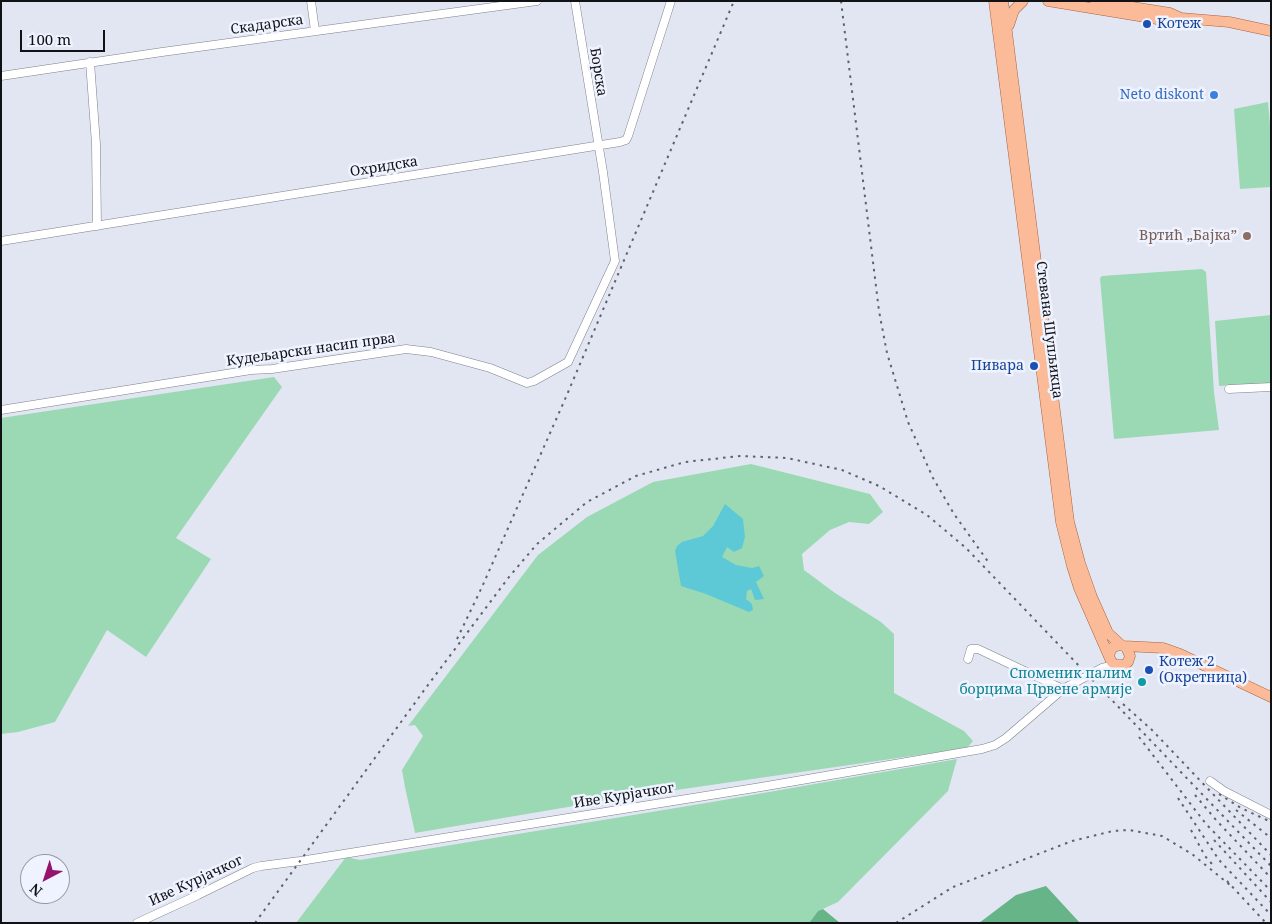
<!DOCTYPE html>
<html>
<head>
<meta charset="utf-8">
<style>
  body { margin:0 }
  #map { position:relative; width:1272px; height:924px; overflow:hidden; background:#e2e6f2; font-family:"Noto Serif",serif }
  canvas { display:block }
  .frame { position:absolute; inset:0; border:2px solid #111216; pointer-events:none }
  .north { position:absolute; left:20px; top:854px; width:50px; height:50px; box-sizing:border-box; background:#eff3ff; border:1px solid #9699a2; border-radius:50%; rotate:220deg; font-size:14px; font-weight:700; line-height:20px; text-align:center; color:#111216 }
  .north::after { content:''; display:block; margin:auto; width:18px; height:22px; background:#94136d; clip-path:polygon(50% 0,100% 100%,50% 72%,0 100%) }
  .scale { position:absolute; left:20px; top:30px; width:85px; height:22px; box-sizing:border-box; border:2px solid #111216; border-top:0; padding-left:6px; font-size:15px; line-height:18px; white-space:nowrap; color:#111216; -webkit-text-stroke:4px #eff3ff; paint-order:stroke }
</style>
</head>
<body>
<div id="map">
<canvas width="1272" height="924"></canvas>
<div class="frame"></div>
<div class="north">N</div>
<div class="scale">100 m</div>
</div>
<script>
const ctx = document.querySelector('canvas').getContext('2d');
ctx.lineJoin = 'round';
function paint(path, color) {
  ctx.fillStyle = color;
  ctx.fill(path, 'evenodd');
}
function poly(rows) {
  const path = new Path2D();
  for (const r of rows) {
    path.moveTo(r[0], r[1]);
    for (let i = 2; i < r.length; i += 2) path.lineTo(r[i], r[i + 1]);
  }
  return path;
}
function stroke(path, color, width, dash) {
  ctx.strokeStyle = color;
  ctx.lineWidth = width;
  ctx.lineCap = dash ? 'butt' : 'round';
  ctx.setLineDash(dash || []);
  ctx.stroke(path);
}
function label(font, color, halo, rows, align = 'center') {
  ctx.font = font + ' "Noto Serif",serif';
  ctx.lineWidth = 5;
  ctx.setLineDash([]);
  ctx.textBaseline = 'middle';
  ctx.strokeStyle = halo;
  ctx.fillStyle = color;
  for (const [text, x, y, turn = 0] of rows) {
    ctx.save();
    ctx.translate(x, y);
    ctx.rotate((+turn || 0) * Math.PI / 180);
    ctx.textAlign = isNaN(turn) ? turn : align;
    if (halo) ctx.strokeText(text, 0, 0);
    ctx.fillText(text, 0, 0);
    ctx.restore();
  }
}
paint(poly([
  [1268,102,1271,135,1271,187,1240,189,1234,109],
  [1202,269,1206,272,1214,392,1219,430,1114,439,1100,278,1102,276],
  [1271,315,1271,383,1219,386,1215,321],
  [274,377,282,387,176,538,211,559,146,657,107,630,55,722,18,732,1,734,1,418],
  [751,464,870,494,883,512,869,524,849,522,830,530,802,554,804,570,835,593,881,622,894,634,894,693,964,731,973,741,967,748,621,798,415,833,405,787,402,770,423,736,415,725,408,726,538,555,587,517,653,482],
  [957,759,948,791,838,902,818,911,809,923,296,923,346,857,360,860,712,802]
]), '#9bd9b4');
paint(poly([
  [1046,886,1080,923,979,923,1016,895],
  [823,909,840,923,809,923,818,911]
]), '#67b489');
paint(poly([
  [725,504,743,519,745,537,742,548,734,552,727,547,722,557,736,565,752,568,759,566,764,576,756,582,764,599,755,600,751,589,747,591,746,599,752,604,753,610,749,612,706,594,681,586,675,551,677,546,682,542,703,536,713,526]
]), '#5ec9d6');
const minor = poly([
  [311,1,315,31],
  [90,62,96,144,97,226],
  [1,76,162,52,537,1],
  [1,241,620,142,626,140,628,136,671,1],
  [1229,389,1271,387],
  [1,410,251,370,272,369,406,349,431,352,490,368,527,383,534,381,568,362,615,261,603,172,575,1],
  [968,659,971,649,978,649,1063,689],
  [1210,781,1224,791,1271,815],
  [137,923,198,895,253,868,261,866,300,861,761,787,982,749,995,745,1006,738,1063,689,1102,668,1115,665]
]);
const major = poly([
  [994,1,1061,522,1072,566,1079,588,1111,661,1115,665,1124,665,1128,662,1130,656,1126,647,1121,645,1113,647,1109,654],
  [1003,1,1069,522,1080,563,1092,597,1108,633,1121,645],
  [1048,1,1163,20,1181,18],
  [1095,1,1170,13,1181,18,1229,22,1271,31],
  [1009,25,1014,10,1023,1],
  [1124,646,1163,648,1180,654,1271,697]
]);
stroke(minor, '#7d808b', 9);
stroke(major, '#a8623e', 11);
stroke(minor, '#fff', 8);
stroke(major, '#fcbb98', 10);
stroke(poly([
  [841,1,879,311,887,353,908,422,933,478,954,514,989,563],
  [457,639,482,587,566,397,734,1],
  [1123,704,1152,730,1271,855],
  [1139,737,1206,824,1271,891],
  [1219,794,1241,808,1271,822],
  [1195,795,1216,820,1271,878],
  [1178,798,1219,860,1271,915],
  [1236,810,1271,838],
  [1191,830,1205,856,1212,864],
  [1214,840,1271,902],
  [1227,881,1266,923],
  [255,923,425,689,509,577,537,544,587,502,636,476,685,462,740,456,787,458,842,470,879,486,927,515,966,548,1271,866],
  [896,923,953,887,1072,841,1113,831,1129,830,1162,836,1192,854,1230,885]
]), '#606269', 2, [2.5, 5]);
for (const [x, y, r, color] of [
  [1147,24,5,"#1a4fb4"],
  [1214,95,5,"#3f7fe0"],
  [1247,236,5,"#8d6e63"],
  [1034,366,5,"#1a4fb4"],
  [1149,670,5,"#1a4fb4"],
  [1142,682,5,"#0f9aa8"]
]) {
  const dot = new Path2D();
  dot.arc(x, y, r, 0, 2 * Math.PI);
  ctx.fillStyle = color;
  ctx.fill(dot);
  stroke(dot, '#eff3ff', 2);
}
label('14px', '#164399', '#eff3ff', [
  ["Котеж",1157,24],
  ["Пивара",1024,366,"right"],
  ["Котеж 2",1159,662],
  ["(Окретница)",1159,678]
], 'left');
label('14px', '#111216', '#eff3ff', [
  ["Скадарска",267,25,-8],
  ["Борска",598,72,81],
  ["Охридска",384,167,-9],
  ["Стевана Шупљикца",1049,330,83],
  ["Кудељарски насип прва",311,350,-8],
  ["Иве Курјачког",624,796,-9],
  ["Иве Курјачког",196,881,-25]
]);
label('14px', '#366cbe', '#eff3ff', [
  ["Neto diskont",1204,95]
], 'right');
label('14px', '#785e54', '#eff3ff', [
  ["Вртић „Бајка”",1237,236]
], 'right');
label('14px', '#0d838f', '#eff3ff', [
  ["Споменик палим",1132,674],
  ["борцима Црвене армије",1132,690]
], 'right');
</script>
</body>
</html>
